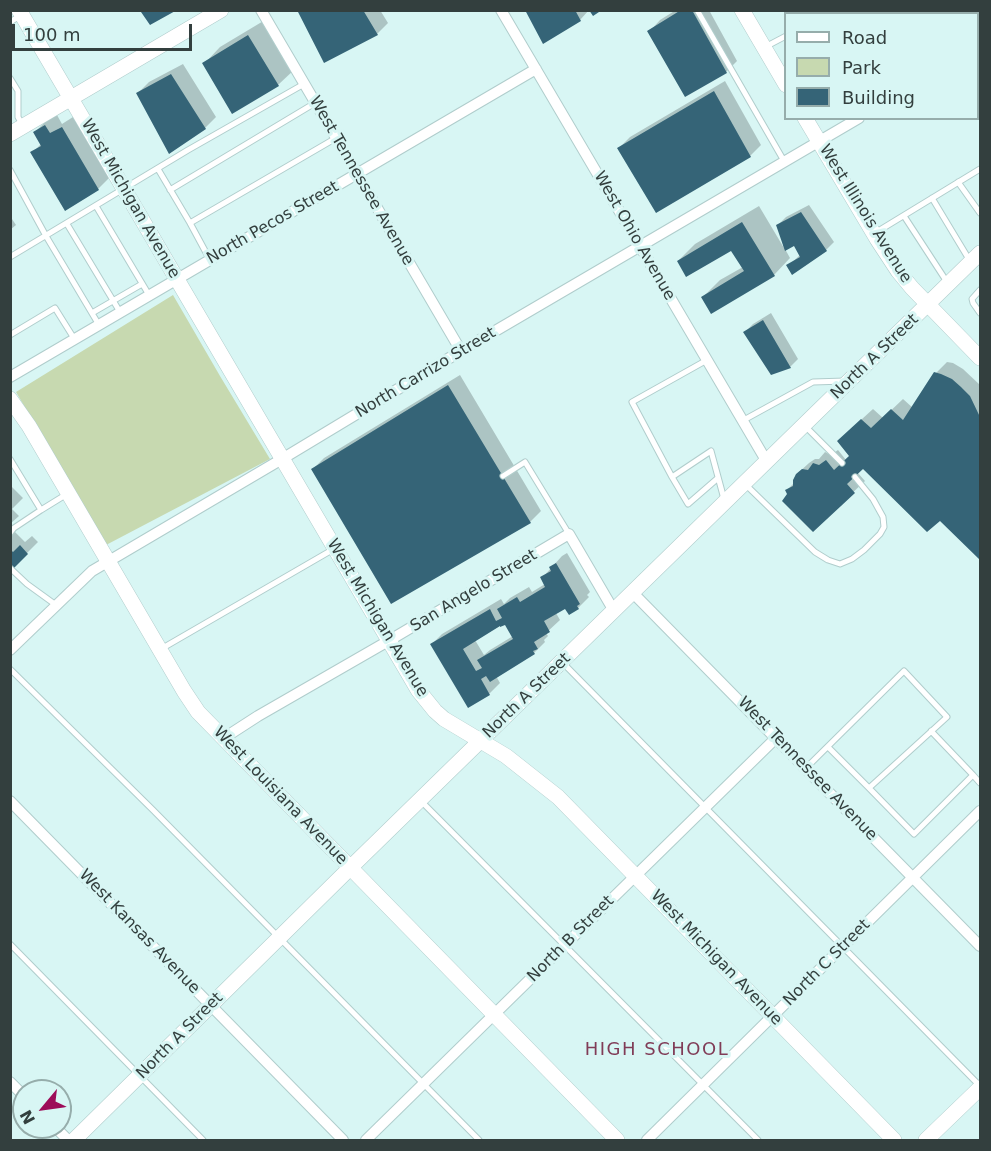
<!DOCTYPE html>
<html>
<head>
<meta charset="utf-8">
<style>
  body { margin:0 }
  #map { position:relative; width:991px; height:1151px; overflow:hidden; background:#d8f6f4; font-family:"DejaVu Sans",sans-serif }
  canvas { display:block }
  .frame { position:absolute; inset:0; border:12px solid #333f3e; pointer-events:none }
  .legend { position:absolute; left:784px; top:12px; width:195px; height:108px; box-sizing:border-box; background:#d8f6f4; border:2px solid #96adab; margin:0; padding:8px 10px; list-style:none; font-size:18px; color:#333f3e }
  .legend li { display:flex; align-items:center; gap:12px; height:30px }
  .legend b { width:30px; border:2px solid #96adab }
  .north { position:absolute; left:12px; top:1079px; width:60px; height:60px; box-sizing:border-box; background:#d8f6f4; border:2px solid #96adab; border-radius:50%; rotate:241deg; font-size:16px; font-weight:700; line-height:24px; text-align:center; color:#333f3e }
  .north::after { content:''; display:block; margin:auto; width:21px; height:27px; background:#9d0c59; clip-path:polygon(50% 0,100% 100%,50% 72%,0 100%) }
  .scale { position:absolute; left:12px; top:24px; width:180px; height:27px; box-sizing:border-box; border:3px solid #333f3e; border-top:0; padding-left:8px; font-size:18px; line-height:21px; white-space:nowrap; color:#333f3e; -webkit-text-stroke:4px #d8f6f4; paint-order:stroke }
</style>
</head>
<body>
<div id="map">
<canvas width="991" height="1151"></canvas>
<div class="frame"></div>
<ul class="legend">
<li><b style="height:8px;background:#fff"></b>Road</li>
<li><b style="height:16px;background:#c7d9b0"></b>Park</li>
<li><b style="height:16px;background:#356477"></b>Building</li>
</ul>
<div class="north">N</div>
<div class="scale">100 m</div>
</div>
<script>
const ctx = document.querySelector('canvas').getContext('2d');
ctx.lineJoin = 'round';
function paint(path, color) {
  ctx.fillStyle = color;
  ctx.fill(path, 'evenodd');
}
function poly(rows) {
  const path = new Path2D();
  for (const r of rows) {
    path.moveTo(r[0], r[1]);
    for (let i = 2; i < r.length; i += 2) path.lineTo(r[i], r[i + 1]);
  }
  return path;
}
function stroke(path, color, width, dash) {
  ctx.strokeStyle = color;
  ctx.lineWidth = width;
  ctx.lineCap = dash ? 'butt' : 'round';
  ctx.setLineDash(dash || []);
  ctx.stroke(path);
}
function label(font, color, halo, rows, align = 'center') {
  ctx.font = font + ' "DejaVu Sans",sans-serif';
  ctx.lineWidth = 6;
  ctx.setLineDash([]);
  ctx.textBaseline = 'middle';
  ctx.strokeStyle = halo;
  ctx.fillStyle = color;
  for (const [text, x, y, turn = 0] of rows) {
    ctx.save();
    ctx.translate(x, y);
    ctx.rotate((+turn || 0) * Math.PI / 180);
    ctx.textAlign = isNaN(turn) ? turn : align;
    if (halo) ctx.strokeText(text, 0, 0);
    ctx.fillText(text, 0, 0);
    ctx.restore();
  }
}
paint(poly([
  [173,295,220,376,270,459,106,545,16,392]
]), '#c7d9b0');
paint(poly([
  [299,10,380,10,388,23,377,34],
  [526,10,589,10,580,20],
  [676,10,709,10,737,61,726,72,649,32,660,20],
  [840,10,881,10,884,14,837,13],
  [905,10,910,10,911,14,899,14],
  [265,20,295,69,278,85,204,64,220,47],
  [183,64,216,117,205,128,138,93,149,82],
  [725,81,761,145,750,156,619,148,630,137],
  [57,115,62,124,73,117,109,178,98,189,32,153,42,143,35,132,46,121],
  [809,205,834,242,826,250,788,266,800,255,794,244,785,249,790,258,774,275,703,297,720,280,743,267,732,249,678,261,695,244,759,206,784,248,778,225,786,217],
  [10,216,16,225,10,230],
  [771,313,798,359,790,367,772,373,745,332,753,324],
  [947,362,953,363,963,369,980,385,980,558,940,518,863,467,857,472,865,481,813,530,787,490,794,483,797,474,809,463,815,459,819,459,825,452,831,455,838,450,846,460,851,456,850,430,873,409,883,418,903,399,913,408,936,373],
  [460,375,541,511,530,522,392,602,313,469,324,458],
  [10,485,23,498,12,509,19,516,10,524],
  [10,527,25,542,32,536,38,542,10,570],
  [567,553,590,592,587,595,589,597,578,608,566,607,556,613,560,620,546,633,548,636,544,640,545,642,534,653,496,676,500,683,489,694,431,645,442,634,501,599,504,604,510,598,529,587,532,592,545,584,542,578,562,556],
  [505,623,513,636,490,650,484,655,475,640]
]), '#0003');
paint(poly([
  [144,10,177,10,150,25,141,12],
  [297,10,363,10,378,35,324,63],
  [525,10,575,10,581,21,543,44],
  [589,10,602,10,593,16],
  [681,10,692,10,727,73,685,97,647,31],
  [840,10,856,10,860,14,834,14],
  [248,35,279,86,232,114,202,63],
  [171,74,206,129,169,154,136,93],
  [714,91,751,157,656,213,617,148],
  [45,125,50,133,62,127,99,190,65,211,30,152,41,146,33,132],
  [801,212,827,251,792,275,786,265,800,257,794,246,785,251,776,225],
  [742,222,775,276,711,314,701,297,744,271,731,251,686,277,677,261],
  [763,320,791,368,771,375,743,332],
  [934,372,941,374,952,379,961,387,970,396,980,417,980,560,940,521,927,532,863,469,847,484,855,493,813,532,782,501,787,494,785,490,793,486,793,480,796,474,802,469,808,470,813,463,819,465,826,460,834,470,849,456,837,441,861,419,871,428,891,409,903,420],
  [448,385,531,523,391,604,311,469],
  [20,545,28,554,10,572,10,549,13,552],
  [556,563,580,604,577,606,579,609,569,615,565,609,544,621,550,632,534,642,538,649,533,651,535,654,490,682,486,676,481,679,490,695,468,708,430,644,490,609,496,621,502,618,497,609,517,597,520,602,545,587,540,577,551,571,549,567],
  [505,625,513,639,477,660,482,668,476,671,463,649,500,626,500,627]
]), '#356477');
const lane = poly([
  [697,10,784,161],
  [823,14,828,10],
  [10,22,20,16],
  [765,47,786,36],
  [10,78,18,91,18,117,22,124],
  [158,169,190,223,336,138],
  [10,170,46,236,99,325],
  [958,182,980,213],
  [170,190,315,103],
  [932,198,970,261],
  [96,206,149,295],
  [904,216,947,282],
  [190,223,210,260],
  [67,224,120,312],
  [875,233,980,169],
  [10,257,188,150,304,84],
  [980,290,972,299,973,303,980,313],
  [92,313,142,284],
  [10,335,55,308,75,340],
  [707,360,632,402,672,477,688,504,718,478],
  [742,421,813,382,845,381],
  [805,426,842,463],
  [10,459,41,510,67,494],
  [503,476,525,462,569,534],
  [672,477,711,451,724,499],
  [746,485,815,552,828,560,840,564,852,559,864,550,880,534,884,527,883,517,873,499,855,477],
  [10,533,14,528,41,510],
  [10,568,27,584,56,605],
  [161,649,332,550],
  [562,662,980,1086],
  [10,669,153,810,479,1140],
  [931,731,973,775],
  [828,747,869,788],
  [806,768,904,671,947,717,869,788,914,834,973,775,980,783],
  [421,801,758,1140],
  [10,944,203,1140]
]);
const street = poly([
  [261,10,461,351],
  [501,10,767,462],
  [978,49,980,47],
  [10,377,536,69],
  [633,593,980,946],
  [10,650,92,571,282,459,461,351,859,118],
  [224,738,258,716,390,640,569,534,614,611],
  [10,801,343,1140],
  [10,1082,24,1096],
  [55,1127,68,1140],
  [366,1140,776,738],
  [647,1140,980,811]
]);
const secondary = poly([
  [19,10,418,690,435,711,444,719,506,756,558,797,894,1140],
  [742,10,786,85],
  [805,118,877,239,898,271,912,288,980,358],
  [10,134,221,10],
  [10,399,29,426,184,691,198,712,617,1140],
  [74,1140,350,868,980,253],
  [926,1140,980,1088]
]);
stroke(lane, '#b0cdcc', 7);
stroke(street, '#b0cdcc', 12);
stroke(secondary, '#b0cdcc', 16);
stroke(lane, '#fff', 5);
stroke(street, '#fff', 10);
stroke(secondary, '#fff', 15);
label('16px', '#333f3e', '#d8f6f4', [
  ["West Tennessee Avenue",361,181,60],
  ["West Michigan Avenue",130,199,60],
  ["West Illinois Avenue",865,214,58],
  ["North Pecos Street",273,223,-30],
  ["West Ohio Avenue",634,236,60],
  ["North A Street",875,357,-44],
  ["North Carrizo Street",426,373,-31],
  ["San Angelo Street",474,591,-31],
  ["West Michigan Avenue",377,618,59],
  ["North A Street",527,696,-44],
  ["West Tennessee Avenue",807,769,46],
  ["West Louisiana Avenue",280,796,46],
  ["West Kansas Avenue",139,932,46],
  ["North B Street",571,939,-45],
  ["West Michigan Avenue",716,958,46],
  ["North C Street",827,963,-45],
  ["North A Street",180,1036,-45]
]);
ctx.letterSpacing = '1.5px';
label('18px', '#803c57', '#d8f6f4', [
  ["HIGH SCHOOL",657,1050]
]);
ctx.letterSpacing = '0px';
</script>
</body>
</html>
